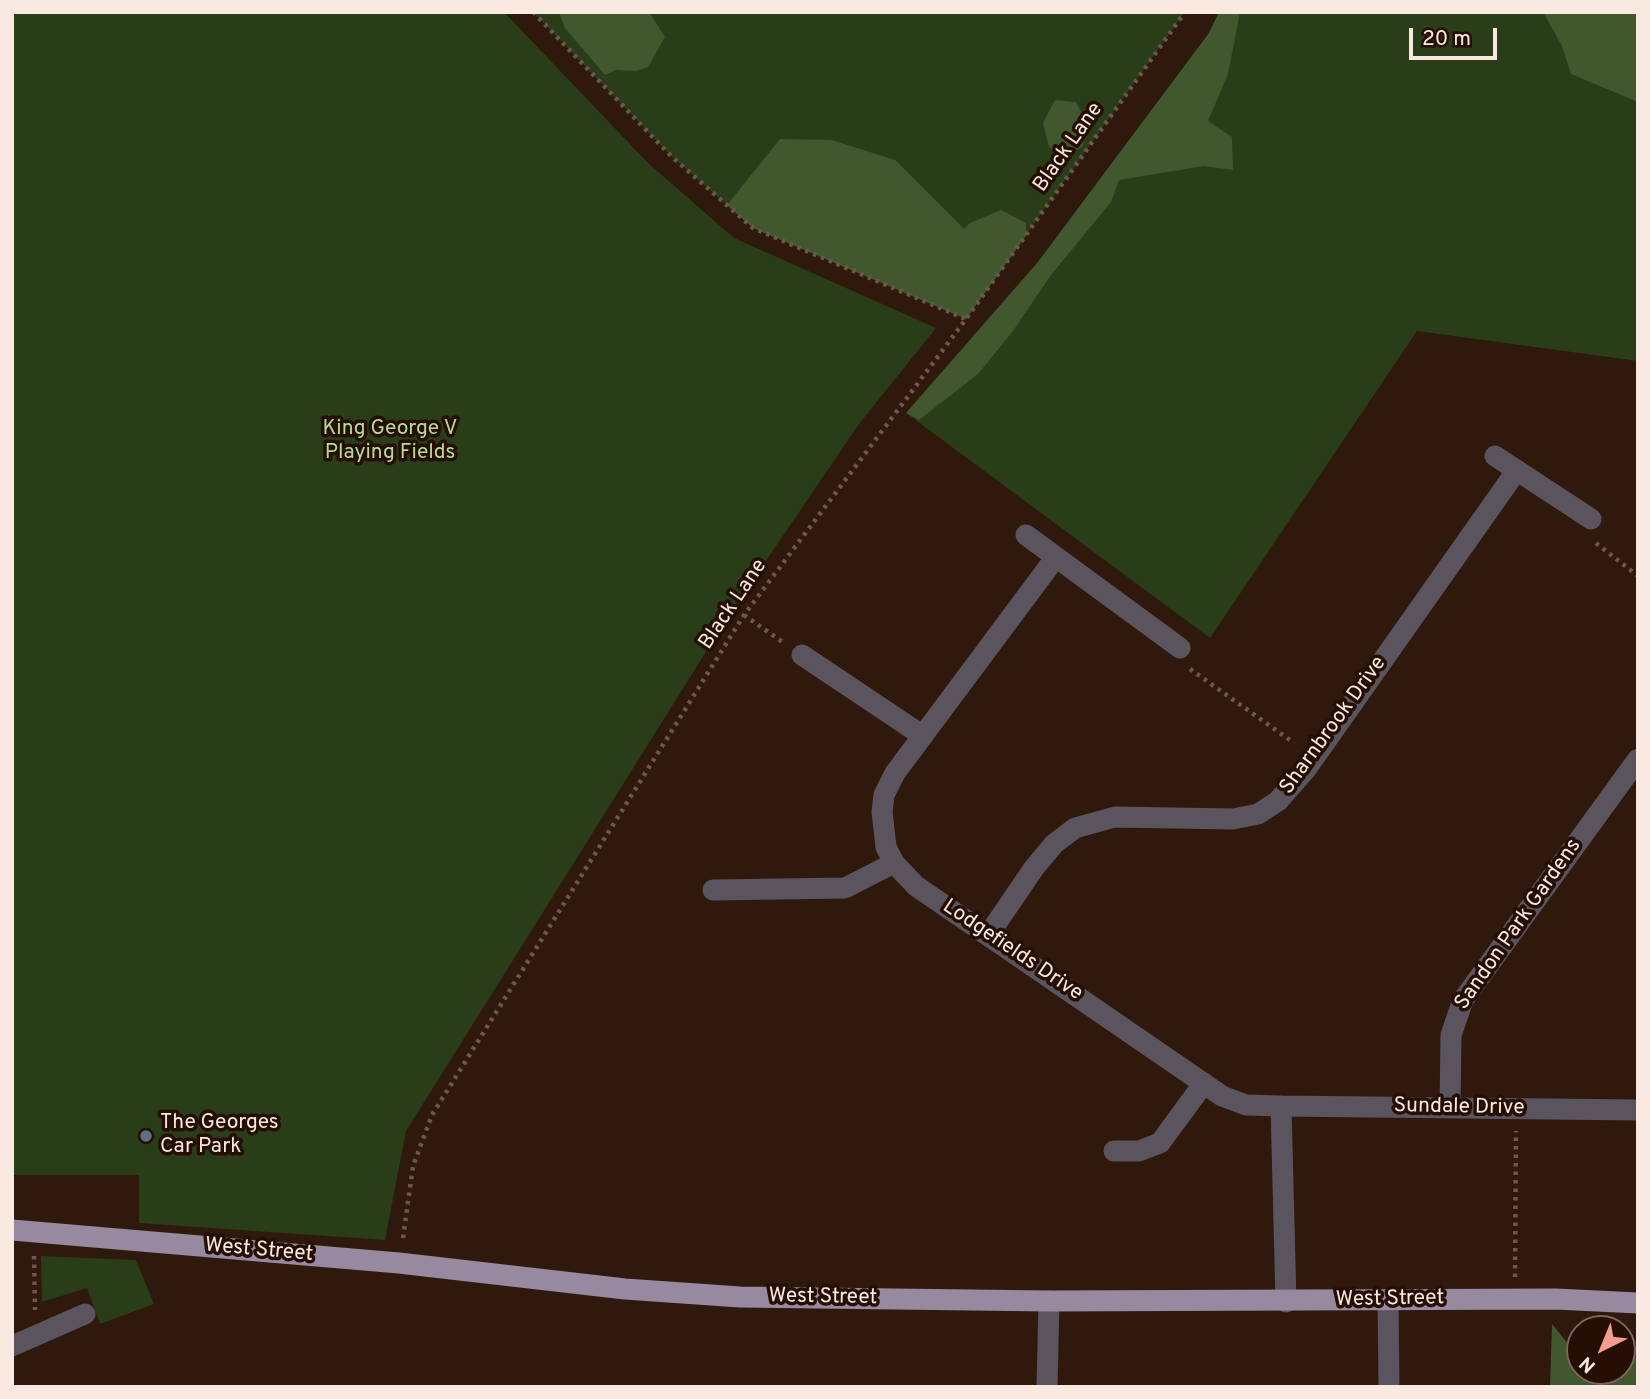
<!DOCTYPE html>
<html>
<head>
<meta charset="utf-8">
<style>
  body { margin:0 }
  #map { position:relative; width:1650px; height:1399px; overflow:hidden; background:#2f180c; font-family:Overpass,sans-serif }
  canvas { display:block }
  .frame { position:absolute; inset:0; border:14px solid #fae9e1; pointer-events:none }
  .north { position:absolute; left:1566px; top:1315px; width:70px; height:70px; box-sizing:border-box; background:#250e04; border:2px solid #7a665c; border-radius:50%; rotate:223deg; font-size:19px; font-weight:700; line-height:28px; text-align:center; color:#fae9e1 }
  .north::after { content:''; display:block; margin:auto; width:24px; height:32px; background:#f59d8e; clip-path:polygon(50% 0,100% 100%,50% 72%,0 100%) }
  .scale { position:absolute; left:1409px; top:28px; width:88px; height:32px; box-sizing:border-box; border:4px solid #fae9e1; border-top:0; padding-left:9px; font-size:21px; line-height:24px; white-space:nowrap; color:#fae9e1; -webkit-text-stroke:5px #250e04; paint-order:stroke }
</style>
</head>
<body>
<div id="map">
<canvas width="1650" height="1399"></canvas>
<div class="frame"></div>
<div class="north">N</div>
<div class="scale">20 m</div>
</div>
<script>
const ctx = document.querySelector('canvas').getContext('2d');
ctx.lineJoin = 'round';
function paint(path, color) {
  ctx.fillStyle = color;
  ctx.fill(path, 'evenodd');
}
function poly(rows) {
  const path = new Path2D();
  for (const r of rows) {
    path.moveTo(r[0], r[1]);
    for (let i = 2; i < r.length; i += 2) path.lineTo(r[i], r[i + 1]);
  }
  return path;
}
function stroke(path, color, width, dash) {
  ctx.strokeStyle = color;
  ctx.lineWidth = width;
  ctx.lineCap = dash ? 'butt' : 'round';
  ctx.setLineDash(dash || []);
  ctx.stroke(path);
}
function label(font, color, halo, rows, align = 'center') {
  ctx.font = font + ' Overpass,sans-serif';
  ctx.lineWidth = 7;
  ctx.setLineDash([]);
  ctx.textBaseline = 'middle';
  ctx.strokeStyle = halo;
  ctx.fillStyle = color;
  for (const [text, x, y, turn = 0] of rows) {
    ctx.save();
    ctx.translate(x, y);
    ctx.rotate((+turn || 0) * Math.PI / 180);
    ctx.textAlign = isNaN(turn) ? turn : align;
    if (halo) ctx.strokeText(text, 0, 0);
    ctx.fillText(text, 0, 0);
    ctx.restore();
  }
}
paint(poly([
  [12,12,504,12,648,163,734,238,936,328,859,424,729,615,406,1131,385,1240,139,1223,139,1175,12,1175],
  [533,12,1185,12,966,319,753,228,671,156],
  [1219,12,1638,12,1638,361,1417,331,1210,638,906,413,1038,262,1209,33],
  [41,1256,136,1260,154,1304,100,1324,87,1288,42,1302]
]), '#2a3d19');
paint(poly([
  [559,12,649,12,665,37,648,67,636,71,616,70,605,75,565,28],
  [1219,12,1240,12,1228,74,1208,121,1232,137,1233,170,1204,166,1119,180,1111,202,1051,275,1013,331,978,374,919,420,906,413,1038,262,1209,33],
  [1543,12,1638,12,1638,102,1571,74,1562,46],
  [1055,100,1076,102,1089,127,1082,147,1063,157,1049,147,1043,123],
  [780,139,832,140,895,160,964,229,970,223,1001,210,1026,223,1026,236,966,319,753,228,727,205],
  [1552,1324,1573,1350,1580,1351,1580,1371,1622,1371,1622,1356,1638,1358,1638,1387,1550,1387]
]), '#41572e');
stroke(poly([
  [533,12,671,156,753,228,966,319],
  [1596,543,1638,576],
  [744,615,784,643],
  [1190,669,1294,743],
  [403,1238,413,1166,432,1115,744,615,966,319,1185,12],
  [34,1256,35,1310],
  [1515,1277,1516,1131]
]), '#6c574c', 4.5, [3.5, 5]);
stroke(poly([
  [1495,456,1591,519],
  [1026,535,1180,648],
  [1056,557,895,773,884,795,882,812,886,847,894,863,916,886,1222,1096,1246,1105,1281,1106,1286,1302],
  [802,655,923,736],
  [713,890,845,888,894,863],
  [989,934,1034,868,1054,844,1075,828,1115,817,1233,819,1258,814,1278,801,1307,768,1517,470],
  [1281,1106,1638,1110],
  [1450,1108,1451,1035,1463,1000,1638,759],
  [1114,1151,1139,1151,1160,1143,1204,1083],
  [1388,1300,1389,1387],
  [12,1346,85,1314],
  [1047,1387,1049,1301]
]), '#5a545f', 21);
stroke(poly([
  [12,1230,399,1263,625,1289,740,1297,1049,1301,1556,1299,1638,1303]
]), '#9689a0', 21);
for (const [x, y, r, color] of [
  [146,1136,7,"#5c6f8a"]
]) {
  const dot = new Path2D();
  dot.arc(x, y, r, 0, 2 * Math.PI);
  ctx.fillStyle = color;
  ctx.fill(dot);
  stroke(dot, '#250e04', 2.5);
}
label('21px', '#fae9e1', '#250e04', [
  ["Black Lane",1069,148,-55],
  ["Black Lane",734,605,-56],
  ["Sharnbrook Drive",1334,726,-54],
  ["Sandon Park Gardens",1519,925,-55],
  ["Lodgefields Drive",1012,951,34],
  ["Sundale Drive",1459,1108,1],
  ["West Street",259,1251,5],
  ["West Street",823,1298,1],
  ["West Street",1390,1300,-1]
]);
label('21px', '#b5db97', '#250e04', [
  ["King George V",390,430],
  ["Playing Fields",390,454]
]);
label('21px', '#fae9e1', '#250e04', [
  ["The Georges",160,1124],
  ["Car Park",160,1148]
], 'left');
</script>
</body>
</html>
